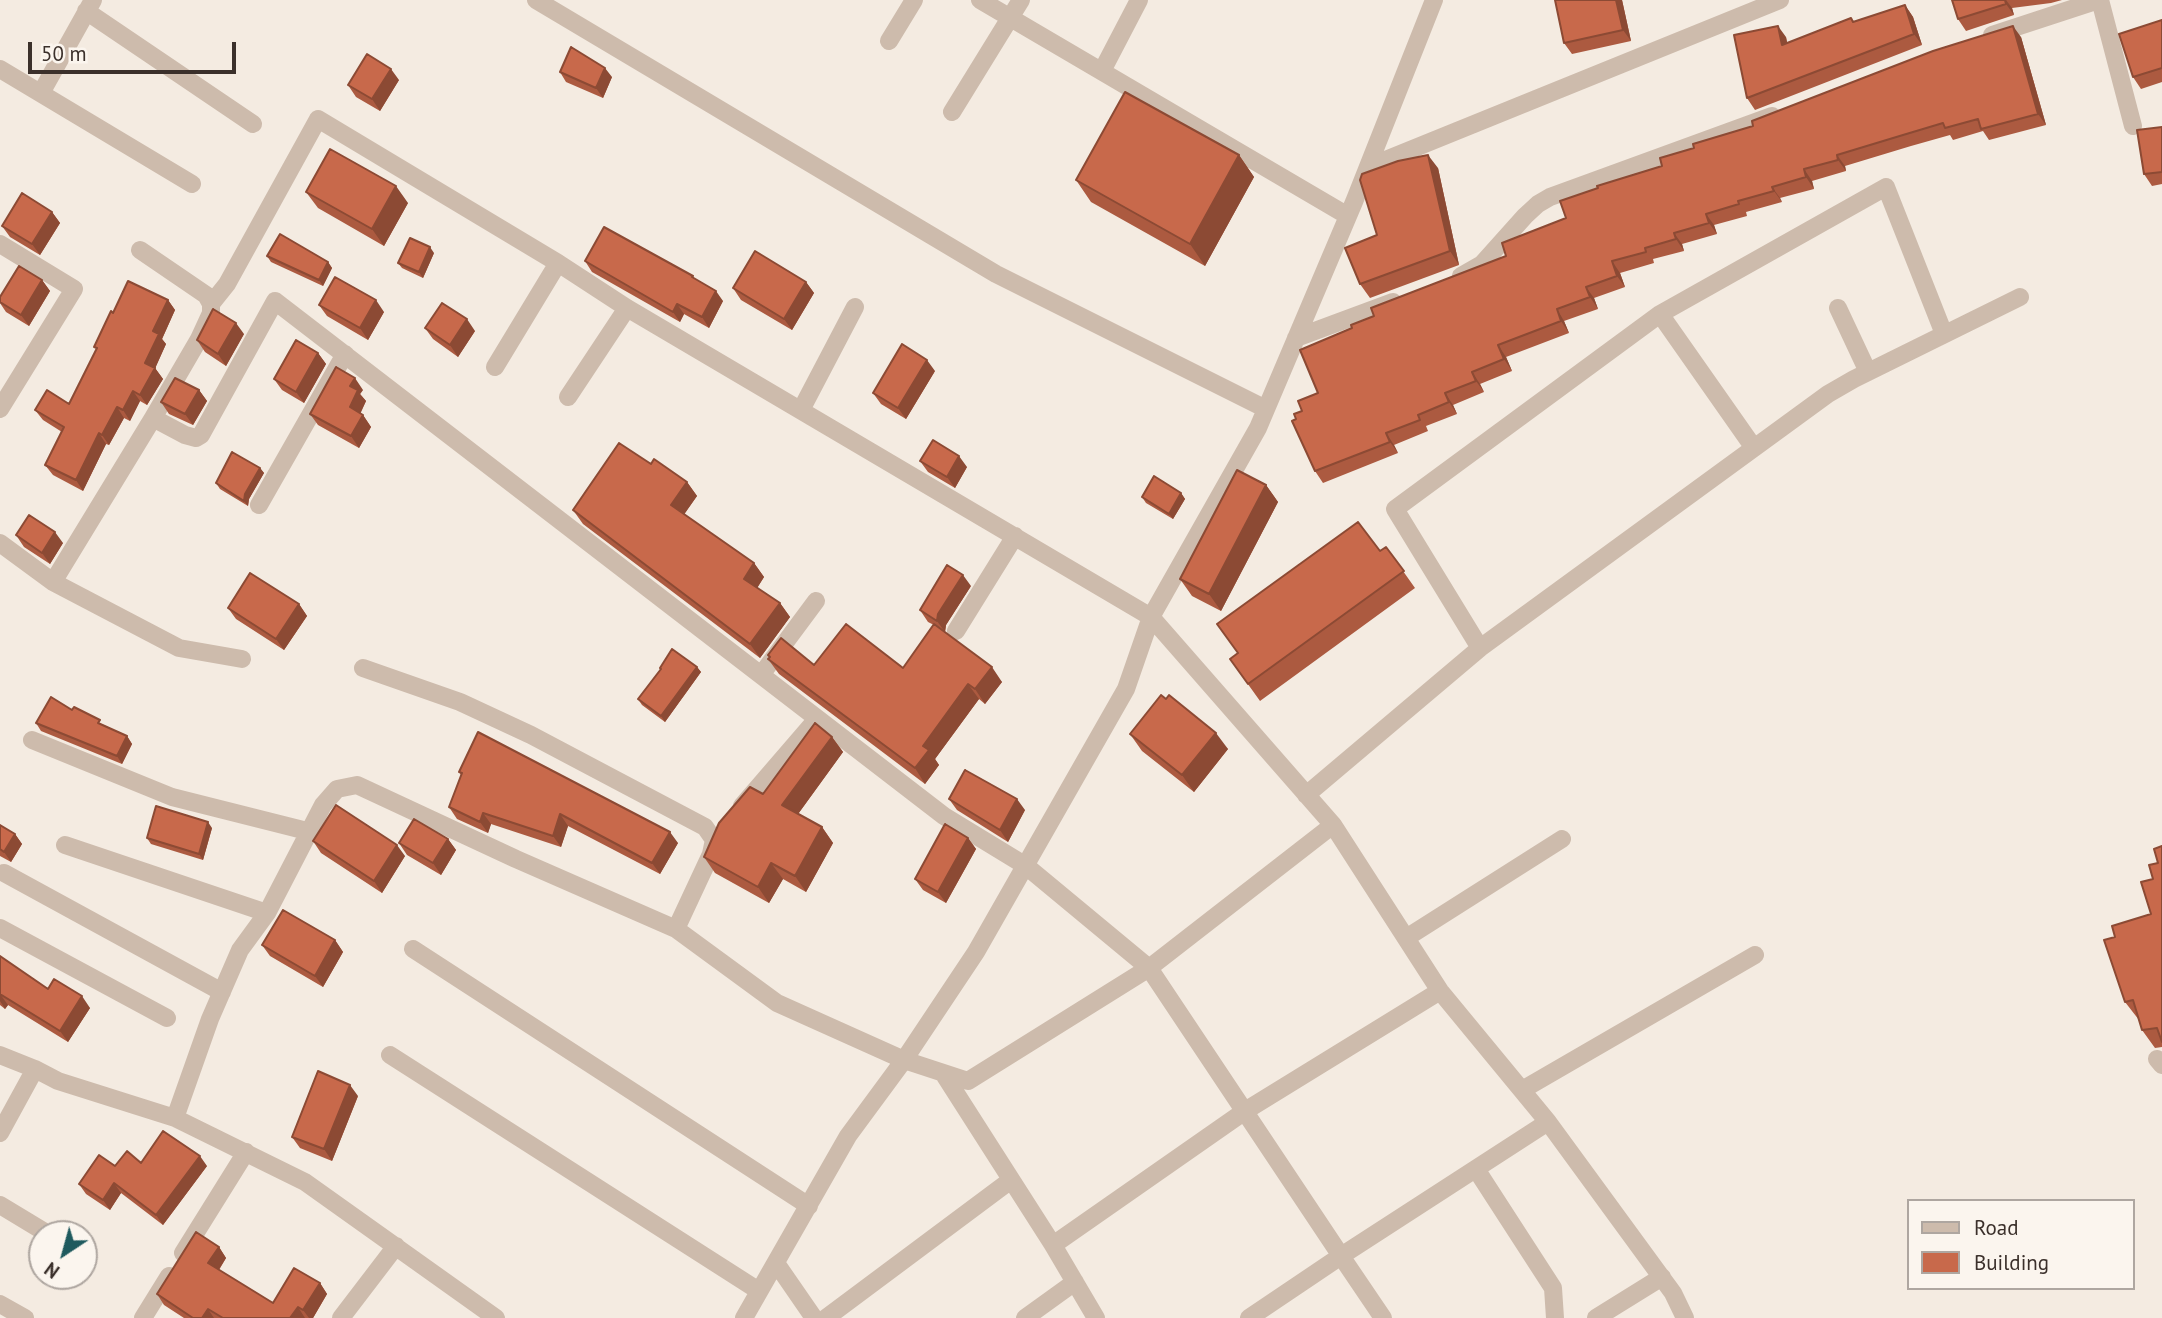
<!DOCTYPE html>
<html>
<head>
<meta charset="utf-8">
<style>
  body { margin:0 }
  #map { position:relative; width:2162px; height:1318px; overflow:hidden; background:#f4ebe1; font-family:"PT Sans",sans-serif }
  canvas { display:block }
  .legend { position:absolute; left:1907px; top:1199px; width:228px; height:91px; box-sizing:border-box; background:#fbf5ee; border:2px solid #aea6a0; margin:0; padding:9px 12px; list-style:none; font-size:21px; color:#3b302b }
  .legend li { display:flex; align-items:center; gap:14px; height:35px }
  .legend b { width:35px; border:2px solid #aea6a0 }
  .north { position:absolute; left:28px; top:1220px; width:70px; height:70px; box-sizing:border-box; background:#fbf5ee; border:2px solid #aea6a0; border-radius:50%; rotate:216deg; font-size:19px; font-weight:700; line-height:28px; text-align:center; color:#3b302b }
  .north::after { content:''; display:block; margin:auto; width:24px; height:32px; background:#1f5a5e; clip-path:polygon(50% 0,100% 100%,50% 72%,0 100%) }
  .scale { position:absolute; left:28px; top:42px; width:208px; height:32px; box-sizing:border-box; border:4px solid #3b302b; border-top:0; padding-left:9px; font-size:21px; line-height:24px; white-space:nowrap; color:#3b302b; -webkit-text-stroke:5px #fbf5ee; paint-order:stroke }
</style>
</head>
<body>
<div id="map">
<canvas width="2162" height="1318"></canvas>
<ul class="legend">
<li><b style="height:9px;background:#cdbbac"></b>Road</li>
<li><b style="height:19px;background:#c8694b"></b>Building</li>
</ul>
<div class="north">N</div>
<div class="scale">50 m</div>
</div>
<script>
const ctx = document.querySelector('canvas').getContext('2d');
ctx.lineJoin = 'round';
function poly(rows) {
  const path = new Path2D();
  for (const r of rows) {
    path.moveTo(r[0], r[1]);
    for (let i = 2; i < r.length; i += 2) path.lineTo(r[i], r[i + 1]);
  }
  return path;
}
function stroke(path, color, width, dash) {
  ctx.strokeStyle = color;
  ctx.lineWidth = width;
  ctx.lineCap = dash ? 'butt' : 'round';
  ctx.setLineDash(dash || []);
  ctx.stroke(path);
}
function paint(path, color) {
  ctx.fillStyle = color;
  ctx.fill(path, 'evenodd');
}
stroke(poly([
  [536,0,996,274,1266,409],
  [980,0,1348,216],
  [2100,0,2133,126],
  [86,11,253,124],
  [1992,35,2099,0],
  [889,41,914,0],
  [0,69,192,184],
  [1102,71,1139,0],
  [41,93,93,0],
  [952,112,1021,0],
  [1368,167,1780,0],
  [0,244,74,289,0,409],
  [1461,276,1482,264,1525,216,1538,204,1550,197,1772,116],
  [1838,308,1868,372],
  [1660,314,1754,448],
  [1296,338,1393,302],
  [495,367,558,263],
  [568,397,627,308],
  [801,410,855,307],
  [153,418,185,435,196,438,201,435,275,301,944,816,1026,866,1149,968,1341,1256,1548,1122,1440,991,1333,825],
  [259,505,345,354],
  [0,543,53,582,179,648,242,659],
  [53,582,153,418,199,339,211,313,211,304,206,295,140,250],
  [956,631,1015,536],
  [1480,648,1395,509,1660,314,1886,187,1944,334],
  [363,668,460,702,531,735,705,827,714,840,711,854,676,929],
  [761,675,816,601],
  [32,740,172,797,311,832],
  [1306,795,1480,648,1828,394,1854,379,2020,297],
  [742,806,817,719],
  [65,845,267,913],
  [4,873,222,992],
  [0,928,167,1018],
  [1406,938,1562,839],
  [413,949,809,1206],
  [0,1055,35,1069,58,1081,175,1118,305,1182,496,1318],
  [390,1055,759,1291],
  [2157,1059,2162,1065],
  [943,1073,1053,1245,1096,1318],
  [1522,1090,1755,955],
  [175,1118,210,1019,240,950,267,913,323,805,337,789,357,785,516,859,676,929,777,1003,904,1060,968,1081,1149,968,1333,825,1151,617,627,308,558,263,318,119,227,284,211,304],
  [1548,1122,1673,1293,1685,1318],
  [0,1133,35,1069],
  [1476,1169,1553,1288,1555,1318],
  [0,1205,48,1234],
  [1053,1245,1245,1111,1440,991],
  [183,1253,246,1152],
  [776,1263,814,1318],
  [0,1304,25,1318],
  [143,1318,169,1276],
  [341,1318,396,1246],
  [744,1318,848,1136,904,1060,976,952,1126,689,1151,617,1258,428,1354,202,1434,0],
  [826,1318,1011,1180],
  [1025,1318,1075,1282],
  [1249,1318,1341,1256,1383,1318],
  [1596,1318,1662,1277]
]), '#cdbbac', 18);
paint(poly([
  [1622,0,1631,41,1572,54,1564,43],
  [1952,0,2062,0,2051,3,2012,8,2014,15,1966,31,1958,19],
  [1905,5,1913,17,1922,45,1755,110,1747,98,1786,37,1787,43],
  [2162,20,2162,82,2141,89,2133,77],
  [2021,37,2046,125,1989,140,1983,131,1953,140,1950,135,1911,146,1845,166,1846,171,1812,181,1814,189,1780,198,1782,202,1746,212,1747,216,1714,225,1717,234,1682,244,1684,251,1653,259,1654,263,1620,273,1625,287,1594,298,1598,309,1564,321,1569,333,1506,357,1512,371,1480,384,1484,392,1453,405,1457,414,1426,426,1428,431,1394,445,1398,453,1323,483,1315,471,1296,419,1318,393,1352,328,1374,316,1506,256,1566,218,1694,148,1753,126],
  [560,72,612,77,603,98,566,82],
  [399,80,380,111,356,97,348,85],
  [2162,127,2162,184,2152,186,2144,174],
  [1239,155,1254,177,1205,266,1091,202,1076,180],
  [1438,168,1459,265,1370,298,1360,284,1377,235],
  [306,192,408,203,384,246,318,208],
  [52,212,60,223,40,255,10,237,2,226],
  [434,253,423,278,402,268,398,263],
  [267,256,328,262,332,268,323,286,271,262],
  [585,261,723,301,709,328,684,314,680,322,592,272],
  [42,280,50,291,29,326,6,312,0,303,0,297],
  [806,282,814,293,792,330,741,300,733,288],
  [168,300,175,310,162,339,166,344,155,368,163,379,147,405,140,401,130,421,124,418,109,445,106,444,83,491,53,475,45,465,62,432,43,420,35,410,69,404,97,350,94,347,113,313],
  [319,305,384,312,368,340,327,316],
  [425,328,475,331,458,357,433,339],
  [244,334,226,366,205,352,197,340],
  [318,353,326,364,304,403,282,390,274,379],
  [935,371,906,419,881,404,873,393],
  [199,390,207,401,193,425,169,414,161,402],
  [363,390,360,394,366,401,360,413,363,415,371,427,359,448,318,425,310,414],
  [920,461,967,467,955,488,928,472],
  [651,464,687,482,697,496,684,514,754,563,764,577,757,588,780,603,790,617,760,658,583,524,573,510],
  [260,468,264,473,249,499,248,506,220,489,216,483],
  [1266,485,1278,502,1221,611,1192,596,1180,579],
  [1181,493,1185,499,1173,519,1146,503,1142,497],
  [16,535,63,543,50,564,24,547],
  [1386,547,1415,588,1260,701,1230,659],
  [971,586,946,625,945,632,1002,682,985,704,979,699,935,759,939,765,925,784,779,674,768,659,770,658,768,655,814,665,903,668,934,625,928,622,920,610],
  [299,604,307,616,284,650,236,619,228,608],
  [697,667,701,672,665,722,642,705,638,699,661,669,660,668],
  [1166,699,1228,749,1194,792,1142,751,1130,734],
  [72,710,127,736,132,744,122,764,41,731,36,723],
  [832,737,843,752,798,814,822,827,833,843,806,892,783,879,769,903,715,873,704,857,763,794],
  [459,772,678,843,660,874,568,826,561,847,491,824,488,833,457,819,449,807,461,775],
  [949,799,1025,810,1008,842,957,810],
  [0,825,15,834,22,844,11,862,0,856],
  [212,828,203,860,151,844,147,838],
  [968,838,976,849,946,903,923,890,915,879],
  [448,839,456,850,441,875,407,855,399,843],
  [313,841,405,856,382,893,321,853],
  [2162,846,2162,1047,2155,1048,2142,1030,2139,1020,2125,1002,2115,937,2151,914,2153,879],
  [335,940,343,952,323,987,270,956,262,945],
  [0,956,48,989,90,1008,68,1042,8,1005,5,1009,0,1005],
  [358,1096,332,1161,300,1148,292,1137],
  [115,1166,207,1166,163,1225,121,1193,110,1210,86,1194,79,1184],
  [219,1247,226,1258,219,1270,273,1303,320,1283,327,1294,313,1318,184,1318,164,1305,157,1294]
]), '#ac5a40');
paint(poly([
  [1616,0,1622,0,1631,41,1623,30],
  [2005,0,2006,0,2012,8,2014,15,2006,4],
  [1905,5,1913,17,1922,45,1914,34],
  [1778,26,1786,37,1790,57,1782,45],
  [2013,26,2021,37,2046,125,2038,114],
  [605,68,612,77,603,98,596,88],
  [391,69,399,80,380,111,372,99],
  [1239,155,1254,177,1205,266,1190,244],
  [1428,155,1438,168,1459,265,1450,251],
  [1837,155,1845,166,1846,171,1838,160],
  [1804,169,1812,181,1814,189,1806,177],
  [396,186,408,203,384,246,372,229],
  [1772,187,1780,198,1782,202,1774,191],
  [52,212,60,223,40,255,32,244],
  [1706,214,1714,225,1717,234,1709,223],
  [1674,233,1682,244,1684,251,1676,239],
  [430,247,434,253,423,278,419,272],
  [1612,261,1620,273,1625,287,1617,276],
  [328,262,332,268,323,286,319,280],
  [42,280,50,291,29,326,21,315],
  [806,282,814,293,792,330,784,319],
  [1586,287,1594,298,1598,309,1590,297],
  [716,291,723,301,709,328,702,317],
  [168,300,175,310,162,339,166,344,154,371,155,368,163,379,147,405,140,395,145,363,153,331],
  [376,300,384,312,368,340,360,328],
  [677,304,684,314,680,322,673,312],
  [1557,309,1564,321,1569,333,1561,321],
  [467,319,475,331,458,357,450,345],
  [236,323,244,334,226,366,218,354],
  [1498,345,1506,357,1512,371,1504,359],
  [318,353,326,364,304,403,296,392],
  [927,360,935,371,906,419,898,408],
  [1472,372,1480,384,1484,392,1476,381],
  [355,378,363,390,360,394,366,401,358,419,350,407,350,386],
  [199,390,207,401,193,425,185,414],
  [133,391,140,401,130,421,123,410],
  [1445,393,1453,405,1457,414,1449,402],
  [117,407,124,418,109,445,102,435],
  [363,415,371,427,359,448,351,436],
  [99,433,106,444,83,491,76,480],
  [1386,433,1394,445,1398,453,1390,442],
  [959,456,967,467,955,488,947,477],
  [260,468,264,473,249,499,248,506,244,501,245,494],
  [687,482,697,496,681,519,671,505],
  [1266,485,1278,502,1221,611,1209,594],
  [1181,493,1185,499,1173,519,1169,514],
  [55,532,63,543,50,564,42,553],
  [754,563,764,577,754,593,744,579],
  [963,575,971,586,946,625,945,632,937,621,938,614],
  [780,603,790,617,760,658,750,644],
  [299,604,307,616,284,650,276,639],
  [697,667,701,672,665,722,661,716],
  [992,667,1002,682,985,704,975,689],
  [968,684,979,699,935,759,939,765,925,784,915,768,923,746],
  [1216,733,1228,749,1194,792,1182,775],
  [127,736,132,744,122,764,117,756],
  [832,737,843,752,793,821,782,805],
  [1017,799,1025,810,1008,842,1000,830],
  [483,813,491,824,488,833,480,822],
  [560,814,568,826,561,847,553,836],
  [208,822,212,828,203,860,199,854],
  [822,827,833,843,806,892,795,876],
  [670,832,678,843,660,874,652,863],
  [15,834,22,844,11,862,4,852],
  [968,838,976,849,946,903,938,892],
  [448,839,456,850,441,875,433,863],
  [397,845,405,856,382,893,374,881],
  [771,863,783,879,769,903,758,887],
  [335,940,343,952,323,987,315,976],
  [0,994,8,1005,5,1009,0,1001],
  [82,996,90,1008,68,1042,60,1031],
  [350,1085,358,1096,332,1161,324,1149],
  [200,1156,207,1166,163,1225,156,1215],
  [114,1183,121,1193,110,1210,103,1200],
  [219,1247,226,1258,216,1274,208,1263],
  [320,1283,327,1294,313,1318,309,1318,303,1310],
  [298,1307,305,1318,290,1318],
  [208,1309,214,1318,202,1318]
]), '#8c4a34');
const building = poly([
  [1555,0,1616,0,1623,30,1564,43,1555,0],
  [1952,0,2005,0,2006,4,1958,19,1952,0],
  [1905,5,1914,34,1747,98,1734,35,1778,26,1782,45,1851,18,1853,22,1905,5],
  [2162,20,2162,68,2133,77,2119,34,2162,20],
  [2013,26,2038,114,1981,129,1978,119,1945,128,1943,123,1903,135,1837,155,1838,160,1804,169,1806,177,1772,187,1774,191,1738,201,1739,204,1706,214,1709,223,1674,233,1676,239,1645,248,1646,252,1612,261,1617,276,1586,287,1590,297,1557,309,1561,321,1498,345,1504,359,1472,372,1476,381,1445,393,1449,402,1418,415,1420,420,1386,433,1390,442,1315,471,1292,421,1296,419,1294,414,1302,411,1298,401,1318,393,1300,350,1352,328,1351,325,1374,316,1371,308,1506,256,1502,243,1566,218,1560,201,1598,188,1597,186,1662,166,1660,158,1694,148,1693,144,1753,126,1752,121,1933,51,2013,26],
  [571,47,605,68,596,88,560,72,571,47],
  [367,54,391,69,372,99,348,85,367,54],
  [1125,92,1239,155,1190,244,1076,180,1125,92],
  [2162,127,2162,172,2144,174,2137,130,2162,127],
  [330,149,396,186,372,229,306,192,330,149],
  [1428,155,1450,251,1360,284,1345,248,1377,235,1360,180,1362,174,1398,161,1428,155],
  [22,193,52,212,32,244,2,226,22,193],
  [604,227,693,276,692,277,716,291,702,317,677,304,673,312,585,261,604,227],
  [280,234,328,262,319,280,267,256,280,234],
  [410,238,430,247,419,272,398,263,410,238],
  [755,251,806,282,784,319,733,288,755,251],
  [19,266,42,280,21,315,0,302,0,297,19,266],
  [335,277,376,300,360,328,319,305,335,277],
  [128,281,168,300,153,331,159,334,145,363,155,368,140,395,133,391,123,410,117,407,102,435,99,433,76,480,45,465,64,427,35,410,47,390,69,404,97,348,94,347,111,311,113,313,128,281],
  [442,303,467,319,450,345,425,328,442,303],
  [213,309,236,323,218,354,197,340,213,309],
  [296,340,318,353,296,392,274,379,296,340],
  [902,344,927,360,898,408,873,393,902,344],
  [336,367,355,378,350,386,358,390,350,407,363,415,351,436,310,414,336,367],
  [175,378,199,390,185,414,161,402,175,378],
  [933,440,959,456,947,477,920,461,933,440],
  [619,443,651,464,654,459,687,482,671,505,754,563,744,579,780,603,750,644,573,510,619,443],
  [232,452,260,468,245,494,244,501,216,483,232,452],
  [1237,470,1266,485,1209,594,1180,579,1237,470],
  [1154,476,1181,493,1169,514,1142,497,1154,476],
  [29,515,55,532,42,553,16,535,29,515],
  [1358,522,1380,551,1386,547,1404,571,1248,684,1230,659,1238,653,1217,624,1358,522],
  [947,565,963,575,938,614,937,621,920,610,947,565],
  [250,573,299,604,276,639,228,608,250,573],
  [846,624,903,668,934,624,992,667,975,689,968,684,923,746,929,750,915,768,768,659,770,657,768,655,781,638,814,665,846,624],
  [672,649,697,667,661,716,638,699,661,669,660,668,672,649],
  [1161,695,1166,699,1169,695,1216,733,1182,775,1130,734,1161,695],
  [51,697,72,710,74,707,100,720,98,723,127,736,117,756,36,723,51,697],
  [815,723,832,737,782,805,822,827,795,876,771,863,758,887,704,857,719,823,750,787,763,794,815,723],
  [478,732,670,832,652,863,560,814,553,836,483,813,480,822,449,807,462,773,459,772,478,732],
  [965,770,1017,799,1000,830,949,799,965,770],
  [336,805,397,845,374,881,313,841,336,805],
  [156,806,208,822,199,854,147,838,156,806],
  [414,819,448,839,433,863,399,843,414,819],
  [945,824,968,838,938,892,915,879,945,824],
  [0,825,15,834,4,852,0,849,0,825],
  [2162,846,2162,1042,2157,1028,2142,1030,2133,1000,2125,1002,2104,940,2115,937,2112,926,2151,914,2141,882,2153,879,2149,865,2158,863,2154,849,2162,846],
  [283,910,335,940,315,976,262,945,283,910],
  [0,956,48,989,54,979,82,996,60,1031,0,994,0,956],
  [318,1071,350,1085,324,1149,292,1137,318,1071],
  [163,1131,200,1156,156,1215,114,1183,103,1200,79,1184,99,1155,115,1166,127,1151,141,1163,163,1131],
  [196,1232,219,1247,208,1263,273,1303,294,1268,320,1283,303,1310,298,1307,290,1318,223,1318,208,1309,202,1318,193,1318,157,1294,196,1232]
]);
paint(building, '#c8694b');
stroke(building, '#8c4a34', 2);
</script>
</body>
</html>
